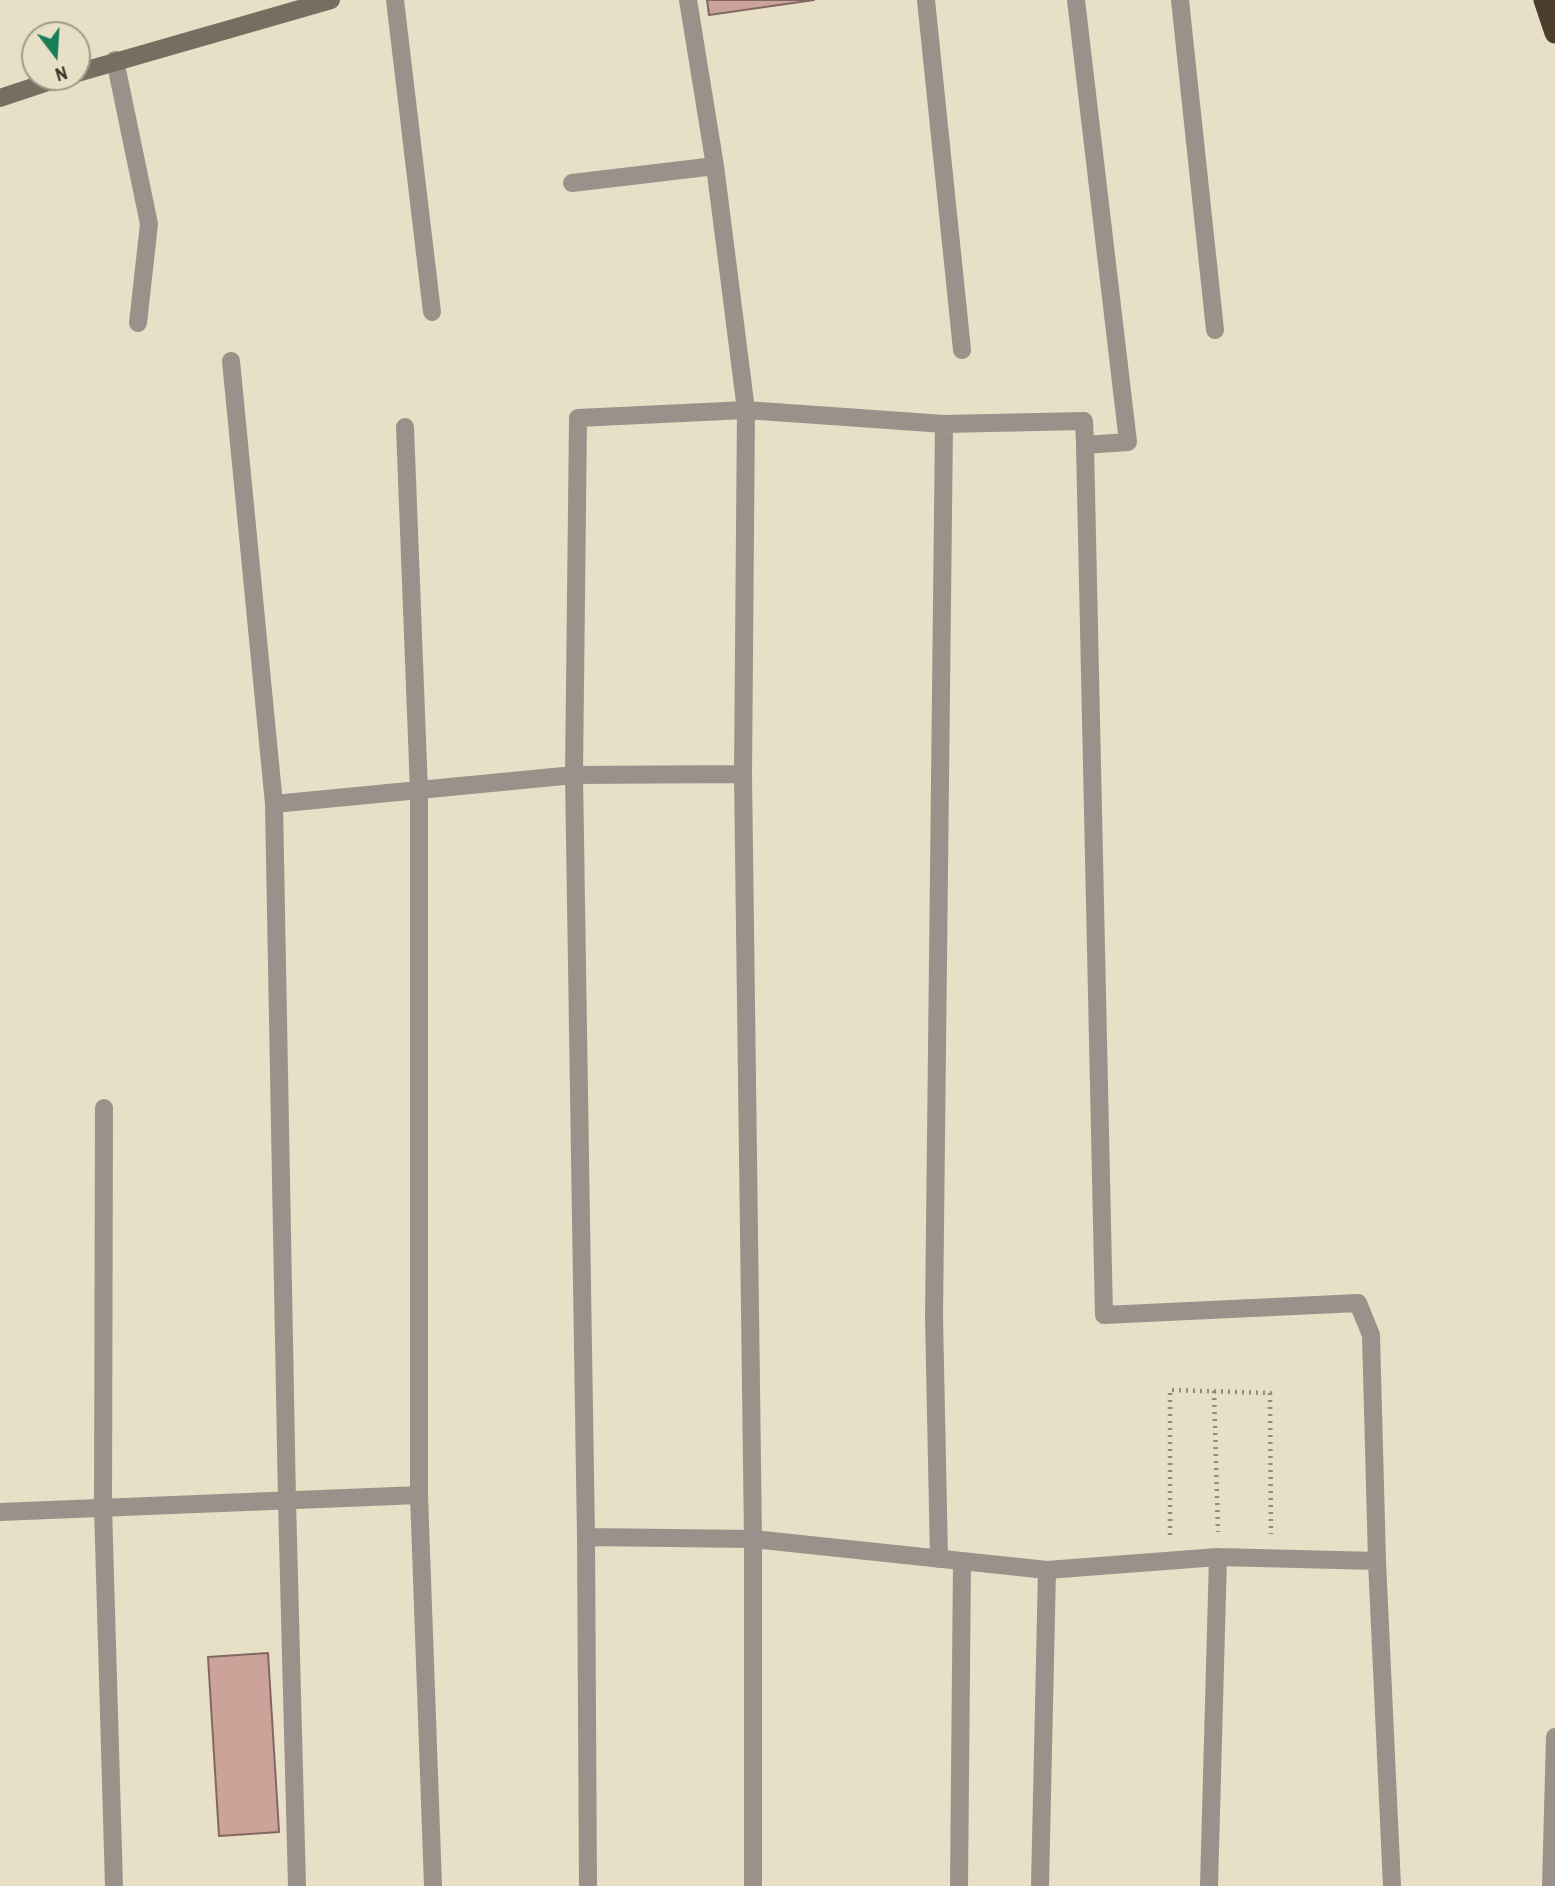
<!DOCTYPE html>
<html>
<head>
<meta charset="utf-8">
<style>
  body { margin:0 }
  #map { position:relative; width:1555px; height:1886px; overflow:hidden; background:#e7dfc6; font-family:"Archivo Narrow",sans-serif }
  canvas { display:block }
  .north { position:absolute; left:21px; top:21px; width:70px; height:70px; box-sizing:border-box; background:#e7dfc6; border:2px solid #a09a87; border-radius:50%; rotate:163deg; font-size:19px; font-weight:700; line-height:28px; text-align:center; color:#353228 }
  .north::after { content:''; display:block; margin:auto; width:24px; height:32px; background:#187c54; clip-path:polygon(50% 0,100% 100%,50% 72%,0 100%) }
</style>
</head>
<body>
<div id="map">
<canvas width="1555" height="1886"></canvas>
<div class="north">N</div>
</div>
<script>
const ctx = document.querySelector('canvas').getContext('2d');
ctx.lineJoin = 'round';
function paint(path, color) {
  ctx.fillStyle = color;
  ctx.fill(path, 'evenodd');
}
function poly(rows) {
  const path = new Path2D();
  for (const r of rows) {
    path.moveTo(r[0], r[1]);
    for (let i = 2; i < r.length; i += 2) path.lineTo(r[i], r[i + 1]);
  }
  return path;
}
function stroke(path, color, width, dash) {
  ctx.strokeStyle = color;
  ctx.lineWidth = width;
  ctx.lineCap = dash ? 'butt' : 'round';
  ctx.setLineDash(dash || []);
  ctx.stroke(path);
}
const building = poly([
  [707,0,814,0,709,15,707,0],
  [268,1653,279,1832,219,1836,208,1657,268,1653]
]);
paint(building, '#cba399');
stroke(building, '#826861', 2);
stroke(poly([
  [1214,1391,1218,1532],
  [1170,1535,1170,1390,1270,1393,1271,1534]
]), '#928c7b', 4.5, [2, 5]);
stroke(poly([
  [395,0,432,312],
  [688,0,715,166,746,410,944,424,1084,421,1085,445],
  [926,0,962,350],
  [1076,0,1128,442,1085,445,1104,1315,1358,1303,1371,1335,1377,1561],
  [1180,0,1215,330],
  [115,60,149,224,138,323],
  [572,183,715,166],
  [231,361,274,804],
  [405,427,419,791,419,1495,433,1886],
  [104,1108,103,1507,114,1886],
  [0,1512,419,1495],
  [586,1537,753,1539,753,1886],
  [939,1559,934,1316,944,424],
  [297,1886,287,1501,274,804,574,775,743,774],
  [588,1886,586,1537,574,775,578,418,746,410,743,774,753,1539,1047,1570],
  [959,1886,962,1561],
  [1040,1886,1047,1570,1218,1557,1377,1561,1392,1886],
  [1209,1886,1218,1557],
  [1551,1886,1555,1737]
]), '#9a928a', 18);
stroke(poly([
  [77,73,331,0],
  [0,98,63,77]
]), '#786d61', 18);
stroke(poly([
  [1544,0,1555,33]
]), '#4c3d2c', 21);
</script>
</body>
</html>
